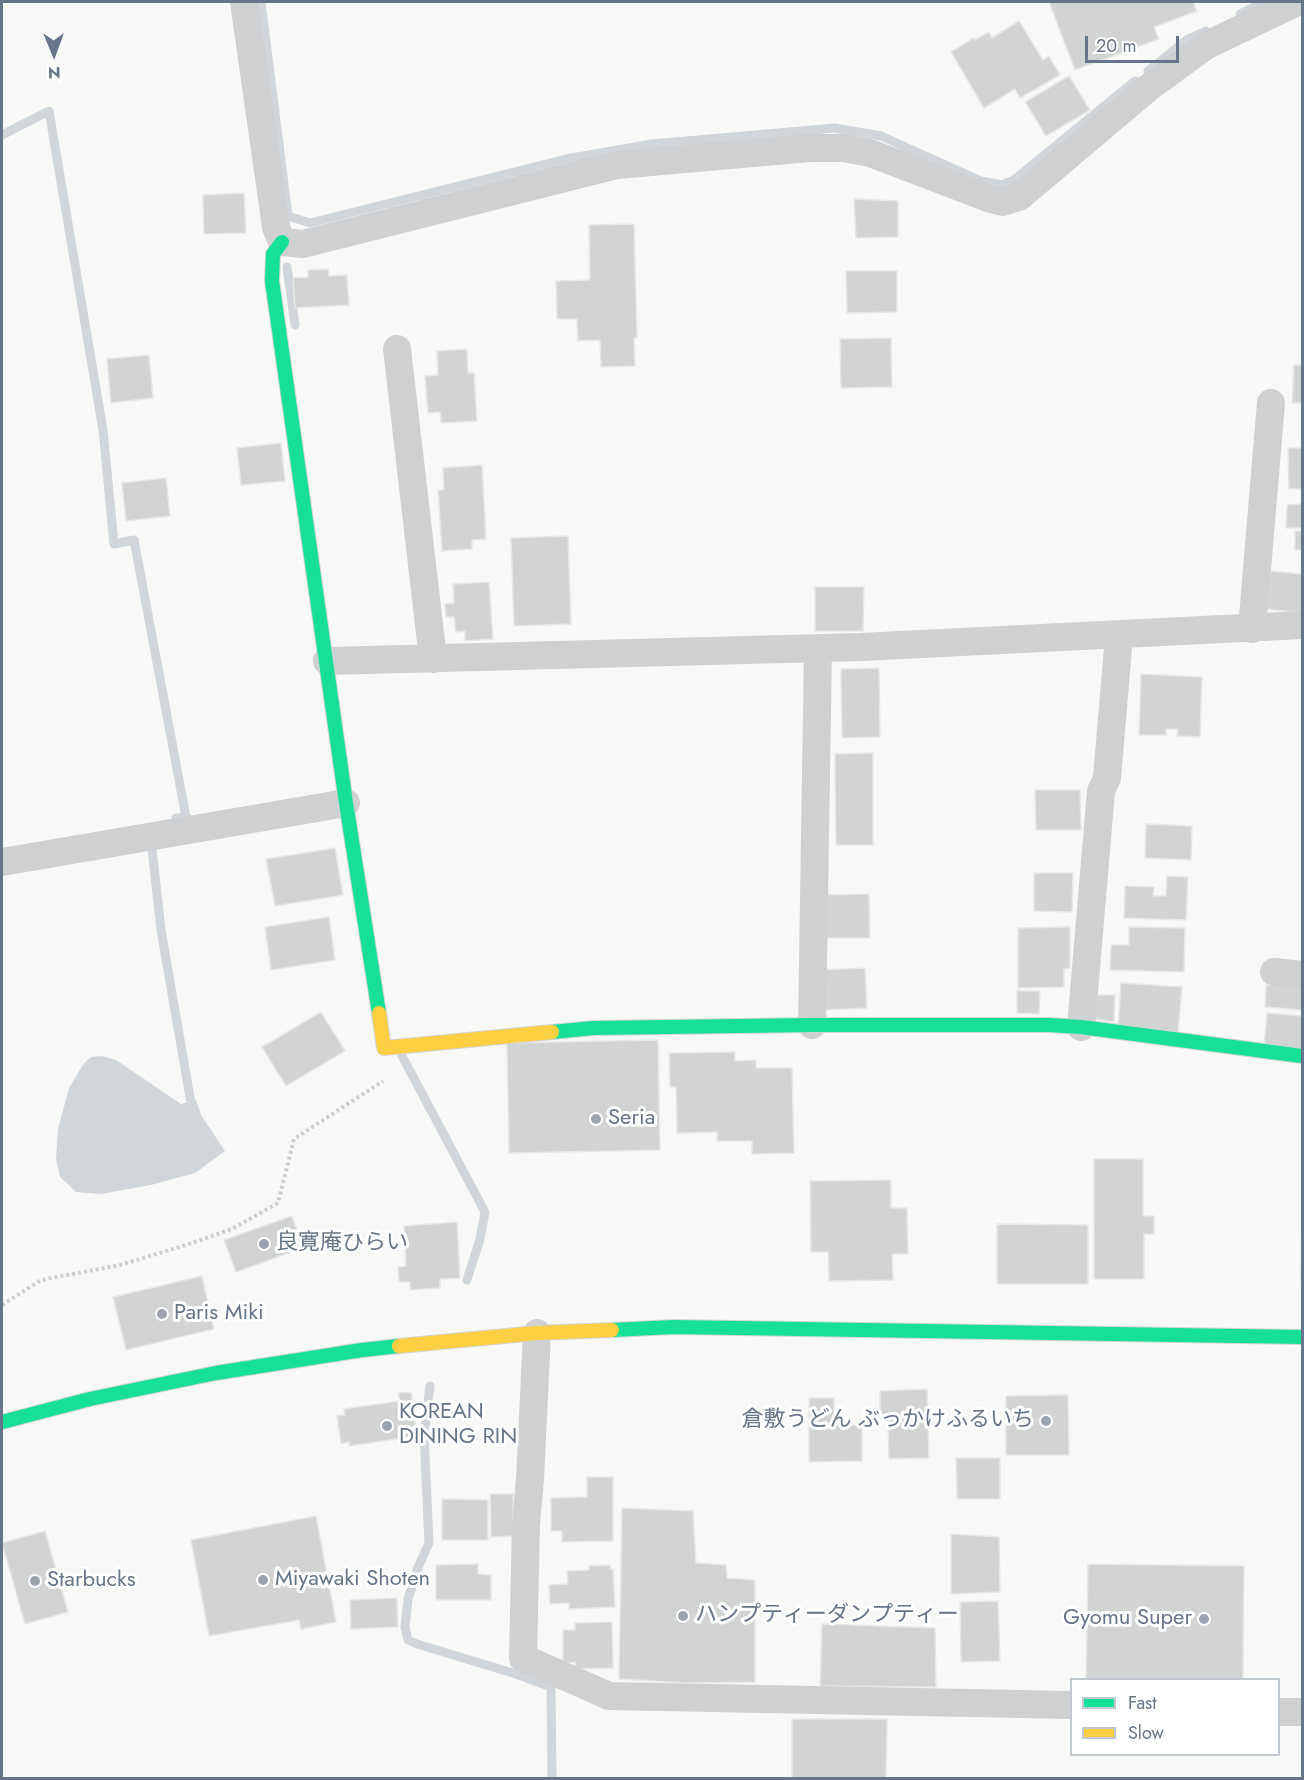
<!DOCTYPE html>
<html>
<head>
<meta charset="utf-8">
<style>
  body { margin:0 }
  #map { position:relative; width:1304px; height:1780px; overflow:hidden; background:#f8f8f7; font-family:Jost,sans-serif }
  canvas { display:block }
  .frame { position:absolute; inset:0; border:3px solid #677588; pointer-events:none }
  .legend { position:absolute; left:1070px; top:1678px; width:210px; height:78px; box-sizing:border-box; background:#fff; border:2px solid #c2c8cf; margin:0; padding:8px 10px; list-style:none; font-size:18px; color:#677588 }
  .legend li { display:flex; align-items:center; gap:12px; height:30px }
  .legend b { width:30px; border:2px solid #c2c8cf }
  .north { position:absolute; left:24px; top:24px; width:60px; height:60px; -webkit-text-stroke:4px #fff; paint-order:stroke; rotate:179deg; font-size:16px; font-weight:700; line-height:24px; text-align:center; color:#677588 }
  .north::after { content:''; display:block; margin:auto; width:21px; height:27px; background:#677588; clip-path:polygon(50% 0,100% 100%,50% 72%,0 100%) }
  .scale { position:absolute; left:1085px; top:36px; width:94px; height:27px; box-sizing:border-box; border:3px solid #677588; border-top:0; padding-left:8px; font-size:18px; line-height:21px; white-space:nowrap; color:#677588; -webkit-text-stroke:4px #fff; paint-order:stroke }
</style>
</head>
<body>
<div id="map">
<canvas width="1304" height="1780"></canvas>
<div class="frame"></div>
<ul class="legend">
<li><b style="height:8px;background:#16e098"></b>Fast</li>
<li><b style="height:8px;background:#ffcf43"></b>Slow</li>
</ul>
<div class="north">N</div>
<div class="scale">20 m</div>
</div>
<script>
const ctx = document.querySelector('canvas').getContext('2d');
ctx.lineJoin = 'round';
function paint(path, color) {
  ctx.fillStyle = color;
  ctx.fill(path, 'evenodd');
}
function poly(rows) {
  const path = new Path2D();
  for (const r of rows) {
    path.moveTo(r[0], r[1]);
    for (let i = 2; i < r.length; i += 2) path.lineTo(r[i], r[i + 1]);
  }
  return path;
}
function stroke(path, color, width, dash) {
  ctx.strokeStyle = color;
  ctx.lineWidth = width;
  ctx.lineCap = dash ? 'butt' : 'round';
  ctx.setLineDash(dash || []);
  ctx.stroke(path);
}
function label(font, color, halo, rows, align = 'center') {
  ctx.font = font + ' Jost,"Noto Sans JP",sans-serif';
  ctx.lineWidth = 6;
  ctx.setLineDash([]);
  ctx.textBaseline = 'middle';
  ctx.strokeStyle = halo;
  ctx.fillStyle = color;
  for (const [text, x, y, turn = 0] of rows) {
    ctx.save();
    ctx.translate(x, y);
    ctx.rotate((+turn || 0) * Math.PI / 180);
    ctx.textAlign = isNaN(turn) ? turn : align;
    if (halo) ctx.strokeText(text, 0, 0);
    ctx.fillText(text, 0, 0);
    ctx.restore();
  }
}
paint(poly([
  [102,1056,116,1060,181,1104,196,1100,201,1115,225,1151,195,1173,151,1185,101,1194,76,1192,60,1177,56,1159,58,1129,69,1088,84,1063,91,1057]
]), '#d0d6da');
stroke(poly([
  [261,2,288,216,310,223,566,159,652,144,835,128,881,136,981,181,1002,185,1014,180,1135,81],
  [1240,14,1264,2],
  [1148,71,1188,39,1206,31],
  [2,135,49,111,103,430,114,544,134,540,186,817,176,818],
  [287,267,295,325],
  [152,849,161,930,191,1103,187,1112],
  [401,1054,485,1212,480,1239,467,1280],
  [430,1386,424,1434,429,1543,419,1565,408,1599,405,1627,408,1640,417,1644,516,1674,551,1687,552,1778]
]), '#d0d6da', 9);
const building = poly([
  [1049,2,1193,2,1197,11,1154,27,1159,39,1075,70,1049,2],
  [1019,21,1043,60,1049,56,1060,75,1020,98,1015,89,984,108,951,52,974,38,975,40,989,32,992,38,1019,21],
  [1069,76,1090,110,1046,136,1025,102,1069,76],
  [244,193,246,233,204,234,203,195,244,193],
  [854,199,898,201,898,237,856,238,854,199],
  [634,224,637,338,634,338,635,366,601,367,600,340,578,341,577,319,557,319,556,281,590,280,589,225,634,224],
  [328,269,329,276,347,275,349,305,295,308,293,278,308,277,308,270,328,269],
  [846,271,897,271,897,312,847,313,846,271],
  [891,338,892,387,841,388,840,339,891,338],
  [467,349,468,373,474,373,477,421,441,423,440,412,428,413,425,376,438,375,437,351,467,349],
  [149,355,153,398,111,403,107,359,149,355],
  [1294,365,1302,365,1302,403,1292,403,1294,365],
  [281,443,285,481,241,485,237,448,281,443],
  [1288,448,1302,448,1302,489,1289,489,1288,448],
  [482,465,486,539,472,540,472,549,442,551,438,490,444,490,443,468,482,465],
  [166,478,170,516,126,521,122,483,166,478],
  [1302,504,1302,528,1286,528,1287,505,1302,504],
  [1295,531,1302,531,1302,550,1295,550,1295,531],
  [568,536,571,624,514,626,511,538,568,536],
  [1270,571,1302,574,1302,613,1266,609,1270,571],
  [489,582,493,639,465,641,465,631,456,632,454,617,446,617,445,604,454,603,453,584,489,582],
  [815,587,864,587,863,631,815,631,815,587],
  [879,668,880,737,842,738,841,669,879,668],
  [1141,674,1202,677,1200,737,1177,736,1178,729,1166,729,1166,735,1139,735,1141,674],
  [873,753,873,845,836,845,835,754,873,753],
  [1035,790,1080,790,1081,830,1036,830,1035,790],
  [1146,824,1192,826,1191,860,1145,858,1146,824],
  [335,848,343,895,275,906,266,859,335,848],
  [1034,873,1073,873,1072,912,1034,911,1034,873],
  [1167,876,1188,877,1186,920,1124,918,1125,886,1154,887,1153,896,1166,896,1167,876],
  [869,894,870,938,826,938,825,895,869,894],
  [329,917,335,960,271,970,265,927,329,917],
  [1070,927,1070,968,1064,969,1064,987,1018,988,1018,928,1070,927],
  [1129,927,1185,928,1184,972,1110,970,1111,945,1129,945,1129,927],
  [865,968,867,1008,823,1010,821,970,865,968],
  [1121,983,1182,987,1178,1032,1118,1028,1121,983],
  [1266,985,1302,987,1302,1010,1265,1007,1266,985],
  [1017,991,1040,991,1039,1014,1017,1013,1017,991],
  [1095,995,1115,995,1114,1022,1090,1018,1095,995],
  [321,1012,345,1051,286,1086,262,1047,321,1012],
  [1267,1013,1302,1016,1302,1051,1264,1047,1267,1013],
  [658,1040,660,1150,509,1153,507,1043,658,1040],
  [735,1052,735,1061,756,1060,756,1068,792,1068,794,1153,752,1154,752,1141,717,1141,717,1132,677,1133,676,1087,670,1087,669,1053,735,1052],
  [1094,1159,1143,1159,1143,1216,1154,1216,1154,1234,1144,1234,1144,1279,1094,1279,1094,1159],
  [891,1180,891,1208,907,1208,908,1254,892,1254,893,1280,829,1281,828,1252,811,1252,810,1181,891,1180],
  [292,1216,303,1248,236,1272,224,1240,292,1216],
  [1302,1218,1302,1281,1301,1281,1302,1218],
  [457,1222,460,1278,440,1279,440,1288,410,1290,410,1282,399,1282,398,1267,406,1266,404,1226,457,1222],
  [997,1224,1088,1225,1088,1284,997,1284,997,1224],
  [202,1276,214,1329,126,1350,113,1297,202,1276],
  [927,1389,929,1458,889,1459,888,1416,880,1416,880,1391,927,1389],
  [411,1392,417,1436,349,1446,349,1442,341,1444,337,1416,345,1415,344,1409,400,1401,398,1393,411,1392],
  [1068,1395,1069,1455,1006,1455,1006,1396,1068,1395],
  [809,1398,834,1398,834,1425,862,1425,862,1461,809,1462,809,1398],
  [956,1458,1000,1458,1000,1499,957,1499,956,1458],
  [587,1477,613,1477,613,1541,562,1542,562,1531,551,1531,551,1498,587,1497,587,1477],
  [490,1494,513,1494,513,1536,491,1537,490,1494],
  [442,1499,488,1500,488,1540,442,1540,442,1499],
  [622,1508,693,1511,696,1563,726,1565,727,1578,755,1580,755,1682,687,1683,619,1679,622,1508],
  [316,1516,336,1622,301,1629,299,1620,209,1636,191,1540,316,1516],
  [45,1531,68,1612,25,1624,2,1543,45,1531],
  [951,1534,999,1537,1000,1592,951,1594,951,1534],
  [478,1564,478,1574,491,1575,491,1600,436,1600,436,1565,478,1564],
  [1088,1564,1244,1566,1243,1680,1086,1680,1088,1564],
  [610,1565,610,1569,613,1569,615,1607,569,1609,569,1603,550,1604,549,1585,568,1584,567,1571,589,1570,589,1566,610,1565],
  [397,1598,398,1627,351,1629,350,1600,397,1598],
  [998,1601,1000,1661,961,1662,960,1602,998,1601],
  [612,1622,613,1668,575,1669,575,1662,563,1663,563,1630,575,1630,575,1623,612,1622],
  [822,1624,935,1628,936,1687,820,1686,822,1624],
  [792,1719,887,1719,886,1778,792,1778,792,1719]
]);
paint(building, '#d2d3d3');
stroke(building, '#e7e7e6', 1.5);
const fast = poly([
  [282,242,273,254,272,281,346,803,379,1013],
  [552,1032,594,1028,812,1025,1049,1025,1081,1027,1302,1056],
  [612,1330,674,1327,1302,1337],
  [2,1422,90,1399,216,1373,362,1350,399,1346]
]);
const slow = poly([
  [379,1013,384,1048,552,1032],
  [399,1346,537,1333,612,1330]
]);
stroke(fast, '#d3d5d6', 16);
stroke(slow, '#d3d5d6', 16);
stroke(poly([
  [2,1305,41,1280,120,1265,186,1245,232,1229,278,1203,294,1139,383,1081]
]), '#cdcece', 4, [3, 3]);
stroke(poly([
  [244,2,276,227,282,242,303,244,617,165,810,148,844,148,870,153,988,198,1003,202,1019,197,1148,88,1207,45,1297,2],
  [397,349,433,659],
  [1252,629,1271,403],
  [327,661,861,647,1302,625],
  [2,862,346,803],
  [1274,972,1302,975],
  [812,1025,818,649],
  [1081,1027,1101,791,1107,778,1119,636],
  [537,1333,530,1479,526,1524,523,1658,609,1696,1072,1705],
  [1278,1712,1302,1712]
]), '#cfd0d2', 28);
stroke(fast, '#16e098', 14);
stroke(slow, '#ffcf43', 14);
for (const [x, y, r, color] of [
  [596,1119,6,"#9aa3af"],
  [264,1244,6,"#9aa3af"],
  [162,1314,6,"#9aa3af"],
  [1046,1421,6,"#9aa3af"],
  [387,1426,6,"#9aa3af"],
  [263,1580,6,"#9aa3af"],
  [35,1581,6,"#9aa3af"],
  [683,1616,6,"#9aa3af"],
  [1204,1619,6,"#9aa3af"]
]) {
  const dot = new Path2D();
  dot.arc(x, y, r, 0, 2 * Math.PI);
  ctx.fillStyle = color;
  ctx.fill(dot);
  stroke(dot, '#fff', 2);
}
label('22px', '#677588', '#fff', [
  ["Seria",608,1119],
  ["良寛庵ひらい",276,1244],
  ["Paris Miki",174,1314],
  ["KOREAN",399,1413],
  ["DINING RIN",399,1438],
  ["倉敷うどん ぶっかけふるいち",1034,1421,"right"],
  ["Miyawaki Shoten",275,1580],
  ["Starbucks",47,1581],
  ["ハンプティーダンプティー",695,1616],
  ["Gyomu Super",1192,1619,"right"]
], 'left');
</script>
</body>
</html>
